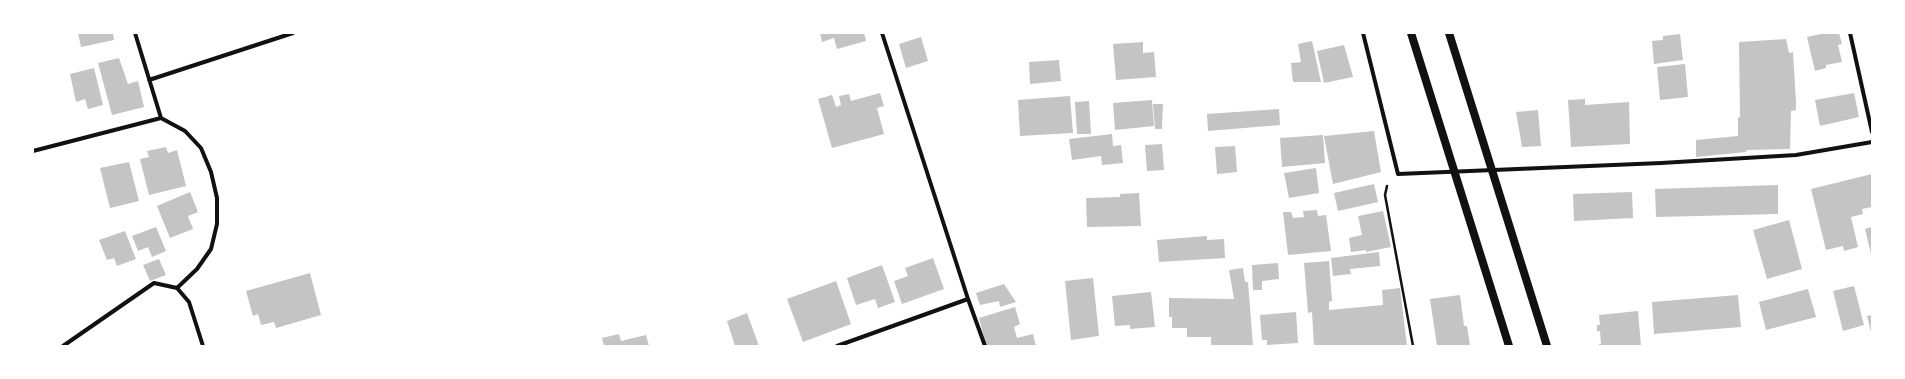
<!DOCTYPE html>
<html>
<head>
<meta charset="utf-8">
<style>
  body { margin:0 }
  #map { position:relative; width:1905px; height:379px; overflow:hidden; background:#fff; font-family:"Work Sans",sans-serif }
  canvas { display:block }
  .frame { position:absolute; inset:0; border:34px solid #fff; pointer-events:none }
</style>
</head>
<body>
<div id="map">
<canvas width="1905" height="379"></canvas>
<div class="frame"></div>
</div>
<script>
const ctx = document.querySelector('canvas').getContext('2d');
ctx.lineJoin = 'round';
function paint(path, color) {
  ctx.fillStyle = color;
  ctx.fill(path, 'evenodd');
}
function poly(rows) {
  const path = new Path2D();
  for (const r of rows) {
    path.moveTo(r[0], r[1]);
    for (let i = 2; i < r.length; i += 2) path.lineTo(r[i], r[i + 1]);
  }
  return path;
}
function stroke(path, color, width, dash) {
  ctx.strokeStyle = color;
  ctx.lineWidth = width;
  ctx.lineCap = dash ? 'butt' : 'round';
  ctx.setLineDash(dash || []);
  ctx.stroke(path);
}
paint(poly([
  [78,33,113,33,114,40,81,47],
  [820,33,864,33,866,41,837,49,834,38,822,42],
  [1825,33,1839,33,1842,44,1838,45,1842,62,1826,65,1826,68,1815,71,1807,37],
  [1680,34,1683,60,1654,64,1652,41,1663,40,1663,36],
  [921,37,928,61,906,68,899,44],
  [1786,39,1789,53,1793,52,1796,102,1796,110,1791,111,1790,149,1747,150,1746,152,1696,157,1696,140,1738,136,1738,118,1740,117,1739,42],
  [1312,41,1321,82,1293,82,1291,63,1301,62,1298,44],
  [1143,42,1143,53,1154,52,1156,77,1116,80,1113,44],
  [1344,45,1353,77,1324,83,1317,51],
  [119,58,128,84,138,81,144,107,112,115,98,63],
  [1059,60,1061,81,1030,84,1029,62],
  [1685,64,1688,97,1660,100,1657,67],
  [94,68,103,105,88,109,85,99,76,102,70,74],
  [880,93,884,106,877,108,884,134,832,148,818,99,832,95,836,107,841,105,839,96,849,94,851,101],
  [1854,93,1859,117,1820,126,1815,100],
  [1070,96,1073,133,1020,136,1018,100],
  [1585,99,1585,105,1629,102,1630,144,1571,147,1568,100],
  [1152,100,1154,126,1115,130,1113,103],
  [1089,101,1091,134,1077,134,1075,102],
  [1153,104,1163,104,1162,129,1155,129],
  [1279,109,1280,125,1208,131,1207,114],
  [1538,110,1541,146,1522,147,1516,112],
  [1374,131,1381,172,1333,184,1324,136],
  [1112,134,1113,146,1121,145,1123,163,1102,165,1101,156,1072,160,1069,139],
  [1323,135,1325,163,1282,167,1280,138],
  [1162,144,1164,170,1147,171,1145,145],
  [1235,146,1237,172,1217,174,1215,147],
  [166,147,168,153,177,150,186,186,149,195,140,159,149,157,147,151],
  [129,162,139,201,110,208,100,168],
  [1316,168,1319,193,1289,198,1284,173],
  [1872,174,1872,207,1862,209,1863,214,1851,217,1858,247,1844,251,1843,246,1826,250,1811,189],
  [1374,184,1378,202,1338,211,1334,193],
  [1778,185,1778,214,1656,217,1655,189],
  [190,192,198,212,188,216,193,229,170,238,157,206],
  [1632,192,1633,218,1574,221,1573,194],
  [1139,193,1141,226,1087,227,1086,198,1120,197,1120,194],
  [1317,210,1318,216,1326,215,1331,251,1288,255,1283,212,1291,212,1293,218,1304,217,1303,211],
  [1383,211,1391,247,1366,252,1366,250,1351,252,1349,238,1362,235,1358,216],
  [1789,220,1802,269,1767,279,1753,230],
  [156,227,166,251,152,257,148,247,138,251,132,236],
  [1872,227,1872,254,1871,254,1865,229],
  [125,231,136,259,117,266,114,258,107,260,99,240],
  [1207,236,1207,240,1224,239,1225,258,1159,262,1157,240],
  [1379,252,1380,266,1350,269,1351,274,1333,276,1331,258],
  [933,258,944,289,902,304,894,281,908,276,905,268],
  [159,259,166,275,150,281,143,265],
  [1329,261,1332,301,1329,302,1329,310,1383,305,1382,290,1400,288,1407,346,1314,346,1312,312,1308,313,1304,263],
  [1278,263,1279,279,1262,281,1262,290,1253,290,1252,265],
  [882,265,895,302,878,308,875,299,856,305,847,278],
  [1243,268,1245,282,1248,282,1253,346,1211,346,1211,337,1187,337,1187,328,1172,328,1172,317,1169,317,1169,298,1234,299,1229,270],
  [310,273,321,315,276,328,274,322,261,325,258,314,253,316,246,291],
  [1093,278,1099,336,1071,340,1065,281],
  [836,281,851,324,803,342,787,299],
  [1004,284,1016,302,1000,307,999,301,980,305,976,293],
  [1854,286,1864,325,1843,331,1833,291],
  [1808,289,1816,317,1766,330,1759,302],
  [1151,292,1155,327,1130,329,1130,325,1115,326,1112,296],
  [1460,295,1464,326,1467,326,1470,346,1437,346,1430,299],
  [1738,295,1741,327,1654,334,1652,302],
  [1015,307,1020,324,1014,327,1017,338,1033,334,1036,346,986,346,979,318],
  [1638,311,1641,346,1599,346,1599,344,1601,344,1600,331,1597,331,1597,325,1600,325,1599,315],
  [1296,312,1298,343,1267,345,1267,340,1262,340,1260,315],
  [747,313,759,346,735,346,727,321],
  [1872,315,1872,331,1871,332,1867,316],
  [619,334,621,341,646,335,649,346,604,346,602,338]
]), '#c4c4c4');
stroke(poly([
  [1387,186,1385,195,1413,346]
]), '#111', 2.5);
stroke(poly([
  [135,33,161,118,185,131,201,148,211,172,217,198,217,224,211,249,197,269,177,288],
  [882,33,968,299,985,346],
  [1363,33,1398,174,1661,163,1796,155,1872,142],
  [1850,33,1872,132],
  [149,80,293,33],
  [33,151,161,118],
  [63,346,154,283,177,288,189,302,203,346],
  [837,346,968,299]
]), '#111', 4);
stroke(poly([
  [1411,33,1509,346],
  [1449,33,1547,346]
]), '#111', 8);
</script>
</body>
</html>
